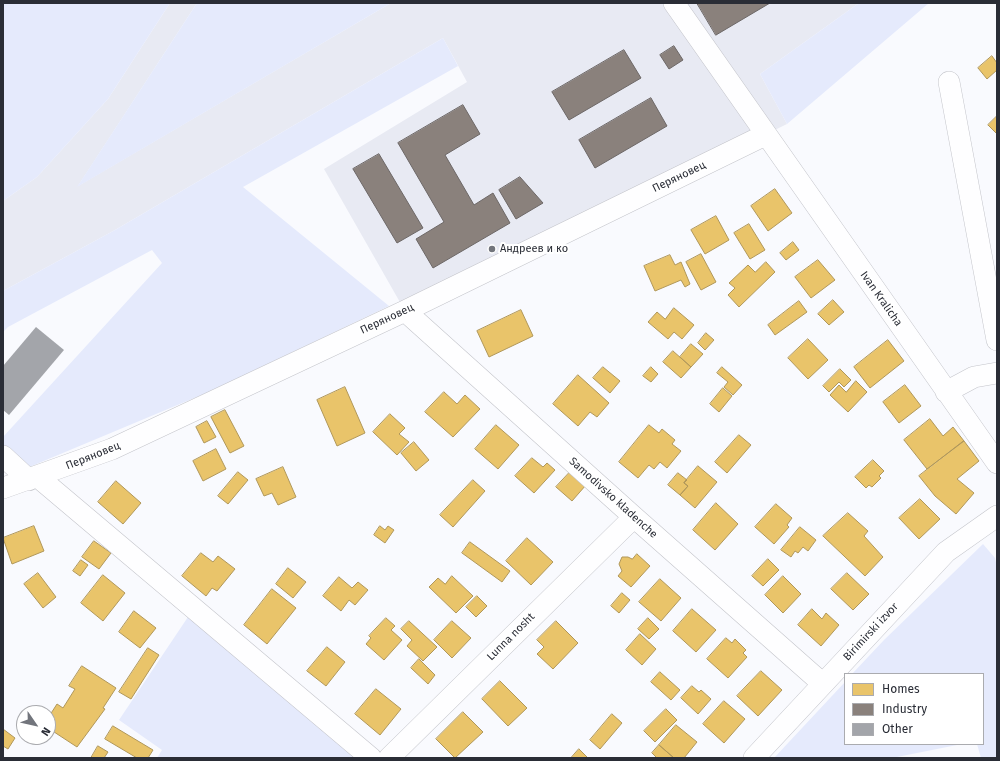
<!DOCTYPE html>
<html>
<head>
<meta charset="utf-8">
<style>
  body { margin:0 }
  #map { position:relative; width:1000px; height:761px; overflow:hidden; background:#f9fafe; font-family:"Fira Sans",sans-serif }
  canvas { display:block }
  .frame { position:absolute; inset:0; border:4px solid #2a2d36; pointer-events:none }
  .legend { position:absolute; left:844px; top:673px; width:140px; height:72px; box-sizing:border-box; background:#fff; border:1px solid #aaabaf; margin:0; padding:5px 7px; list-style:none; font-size:12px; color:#2a2d36 }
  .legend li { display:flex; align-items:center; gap:8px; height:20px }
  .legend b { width:20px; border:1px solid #aaabaf }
  .north { position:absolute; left:16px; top:705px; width:40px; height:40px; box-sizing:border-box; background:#fff; border:1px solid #aaabaf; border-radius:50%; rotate:124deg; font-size:11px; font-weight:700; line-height:16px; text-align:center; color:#2a2d36 }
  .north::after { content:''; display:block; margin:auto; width:14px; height:18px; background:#72757c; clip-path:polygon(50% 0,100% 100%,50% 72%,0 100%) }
</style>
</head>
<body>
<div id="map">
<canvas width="1000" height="761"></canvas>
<div class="frame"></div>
<ul class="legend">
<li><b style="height:11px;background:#e9c46a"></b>Homes</li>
<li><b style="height:11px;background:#8a817c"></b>Industry</li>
<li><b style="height:11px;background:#a3a5aa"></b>Other</li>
</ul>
<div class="north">N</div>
</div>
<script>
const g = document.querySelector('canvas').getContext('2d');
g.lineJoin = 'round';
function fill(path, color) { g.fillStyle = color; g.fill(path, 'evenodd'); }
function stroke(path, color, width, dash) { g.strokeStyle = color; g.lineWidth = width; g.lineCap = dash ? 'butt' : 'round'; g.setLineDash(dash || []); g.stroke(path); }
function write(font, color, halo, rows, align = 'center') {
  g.font = font + ' "Fira Sans",sans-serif'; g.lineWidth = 4; g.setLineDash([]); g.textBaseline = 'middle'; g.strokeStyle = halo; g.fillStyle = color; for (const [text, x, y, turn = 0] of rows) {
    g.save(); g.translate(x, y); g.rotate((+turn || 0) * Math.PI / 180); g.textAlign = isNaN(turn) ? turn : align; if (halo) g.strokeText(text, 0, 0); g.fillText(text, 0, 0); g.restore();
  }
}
fill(new Path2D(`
  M170 3H197L78 186 391 3H859L760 74 787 124 405 311 324 169 467 82 443 38 115 230 3 291V201L37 177 108 99Z`), '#e8eaf3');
fill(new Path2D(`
  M3 3H170L108 99 37 177 3 201Z
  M197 3H391L77 187Z
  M859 3H929L787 124 760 74Z
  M443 38 458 66 243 187 389 306 211 391 27 468 3 449V437L162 263 152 250 8 327 3 332V291L115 230Z
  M983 544 995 558 997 567V758H981L977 744H983V674H852L884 640Z
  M194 608 371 758H157L162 750 119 720Z
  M845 682V744H962L892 758H774Z`), '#e5eafc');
const homes = new Path2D(`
  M992 56 997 63V70L987 79 978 68Z
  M997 116V134L988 125Z
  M775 189 792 213 768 231 751 206Z
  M716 216 729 240 705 254 691 230Z
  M749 224 765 250 750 259 734 233Z
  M793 242 799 250 786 260 780 253Z
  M701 254 716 282 701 290 686 262Z
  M670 255 675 265 681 262 690 284 685 287 681 280 655 291 644 266Z
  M818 260 835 280 811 298 795 277Z
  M766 262 775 272 739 307 728 295 735 288 729 283 748 265 755 272Z
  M833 300 844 312 829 325 818 314Z
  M799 301 807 312 775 335 768 325Z
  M674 308 694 325 682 339 674 332 668 339 648 322 657 312 665 319Z
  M521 310 533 336 489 357 477 331Z
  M706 333 714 340 705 350 698 343Z
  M808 339 828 360 808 379 788 358Z
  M888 340 904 361 870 388 854 367Z
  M691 344 703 354 691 367 680 357Z
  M673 351 691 367 681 378 663 362Z
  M603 367 620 381 610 393 593 378Z
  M651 367 658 374 651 382 643 376Z
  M722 367 742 385 733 395 724 387 728 382 717 373Z
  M840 369 851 380 844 387 839 382 829 392 823 386Z
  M578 375 609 403 597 417 590 412 578 426 553 404Z
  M856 381 867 392 848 412 830 395 839 385 846 392Z
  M905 385 921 406 899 423 883 402Z
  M345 387 365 433 337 446 317 400Z
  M723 388 732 396 719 412 710 404Z
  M444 392 457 404 465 395 480 409 453 437 425 412Z
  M225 410 244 446 230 453 211 417Z
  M390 414 405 428 399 434 409 442 397 455 373 432Z
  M930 419 943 436 953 427 964 441 927 469 904 440Z
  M207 421 216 437 204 443 196 427Z
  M496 425 519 445 498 469 475 449Z
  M649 425 659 433 662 429 675 440 672 444 681 451 667 468 660 462 654 469 649 465 638 478 619 462Z
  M739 435 751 445 727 473 715 462Z
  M964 441 979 461 957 479 974 493 956 514 935 496 919 476Z
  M414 442 429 460 416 471 401 453Z
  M216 449 226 469 203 481 193 461Z
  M532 458 543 467 547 463 555 470 534 493 515 476Z
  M873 460 884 471 879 476 881 478 872 487 869 485 866 488 855 477Z
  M698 466 717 482 695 508 680 495 688 486 684 483Z
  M283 467 296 497 278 505 272 493 264 496 256 479Z
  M571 471 586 485 572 501 556 487Z
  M238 472 248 480 228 504 218 496Z
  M678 473 687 480 684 483 688 486 680 495 668 485Z
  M473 480 485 491 453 527 440 515Z
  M116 481 141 503 123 524 98 502Z
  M920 499 940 519 919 539 899 518Z
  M716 503 738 524 715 550 693 530Z
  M776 504 792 518 787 525 789 527 774 544 755 527Z
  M848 513 868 531 864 536 883 557 865 576 823 536Z
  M34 526 44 551 12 564 3 538Z
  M380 526 385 530 388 526 394 530 385 543 374 535Z
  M800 527 816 540 808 551 803 547 798 553 795 551 791 557 781 550Z
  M527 538 553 562 531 585 506 561Z
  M94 541 111 553 99 569 82 557Z
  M470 542 510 571 502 582 462 553Z
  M201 553 213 562 218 556 235 569 217 591 212 588 206 596 182 576Z
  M637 554 650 566 631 587 618 576 622 571 619 564 622 557H628L632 559Z
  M768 559 779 570 763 586 752 576Z
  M81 560 88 565 80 576 73 571Z
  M288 568 306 582 293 598 276 584Z
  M38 573 56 597 43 608 24 584Z
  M847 573 869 594 853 610 831 589Z
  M103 575 125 593 103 621 81 603Z
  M452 576 473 596 456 613 429 587 438 578 445 584Z
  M783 576 801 594 783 613 765 595Z
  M339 577 352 588 358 582 368 590 355 605 349 600 341 611 323 596Z
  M660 579 681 598 661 621 639 602Z
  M272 589 296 608 267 644 244 625Z
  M622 593 630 600 619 613 611 606Z
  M477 596 487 606 476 617 466 607Z
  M692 609 716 630 696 652 673 631Z
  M812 609 822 619 826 613 839 625 821 646 798 625Z
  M134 611 156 628 140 648 119 632Z
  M386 618 395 626 391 630 402 640 384 660 366 644 371 638 369 636Z
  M648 618 659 629 649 639 638 629Z
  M409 621 437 647 423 661 407 646 412 640 401 629Z
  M452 621 471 638 452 658 434 640Z
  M556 621 578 643 553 669 537 654 544 647 537 640Z
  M640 634 656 649 642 665 626 650Z
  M726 638 732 643 735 639 746 650 743 653 747 657 728 678 707 659Z
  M327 647 345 662 326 686 307 671Z
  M148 648 159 655 131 699 119 692Z
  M419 659 435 675 428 684 411 668Z
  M82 666 116 688 103 708 105 709 77 747 48 728V718L57 704 63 708 75 689 69 686Z
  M761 671 782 690 758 716 737 696Z
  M660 672 680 690 671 700 651 682Z
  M500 681 527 708 508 726 482 699Z
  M692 686 699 692 701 690 711 699 698 714 681 698Z
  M376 689 401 709 380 735 355 714Z
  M724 701 745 719 724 743 703 724Z
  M666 709 677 720 655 742 644 731Z
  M463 712 483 732 455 758 436 739Z
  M612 714 622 723 600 749 590 740Z
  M676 725 697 742 684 758H674L659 745Z
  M113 726 153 750 148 758H137L105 739Z
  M3 729 15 738 8 749 3 746Z
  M659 745 674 758H657L652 753Z
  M98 746 108 752 104 758H91Z
  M579 749 588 758H571Z`);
fill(homes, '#e9c46a');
stroke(homes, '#b0975a', 1);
const industry = new Path2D(`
  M697 3H770L716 35Z
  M674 46 683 60 669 69 660 55Z
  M624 50 641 78 569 120 552 92Z
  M651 98 667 126 595 168 579 140Z
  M463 105 480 134 445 155 474 205 493 193 510 223 433 268 416 239 444 222 398 143Z
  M379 154 423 228 397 243 353 169Z
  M520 177 543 203 516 219 499 190Z`);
fill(industry, '#8a817c');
stroke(industry, '#6d6867', 1);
fill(new Path2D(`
  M36 327 64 350 9 415 3 410V366Z`), '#a3a5aa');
const minor = new Path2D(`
  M674 3 997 463
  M949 82 997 340
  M405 311 634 517 823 684
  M946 392 974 377 997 373
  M3 456 29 480
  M38 477 371 758
  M3 488 112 449 405 311 765 135
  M389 758 634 517
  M754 758 946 552 997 516`);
stroke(minor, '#c3c4ca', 22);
stroke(minor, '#fefeff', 21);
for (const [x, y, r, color] of [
  [492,249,4,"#72757c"]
]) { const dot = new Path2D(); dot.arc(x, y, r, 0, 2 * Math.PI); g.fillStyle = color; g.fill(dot); stroke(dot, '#fff', 1.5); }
write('11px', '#2a2d36', '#fff', [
  ["Перяновец",679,177,-26],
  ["Ivan Kralicha",881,299,55],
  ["Перяновец",387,319,-25],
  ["Перяновец",93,456,-22],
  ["Samodivsko kladenche",613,498,42],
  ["Birimirski izvor",871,632,-47],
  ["Lunna nosht",511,637,-45]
]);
write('11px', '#2a2d36', '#fff', [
  ["Андреев и ко",500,249]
], 'left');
</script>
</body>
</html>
